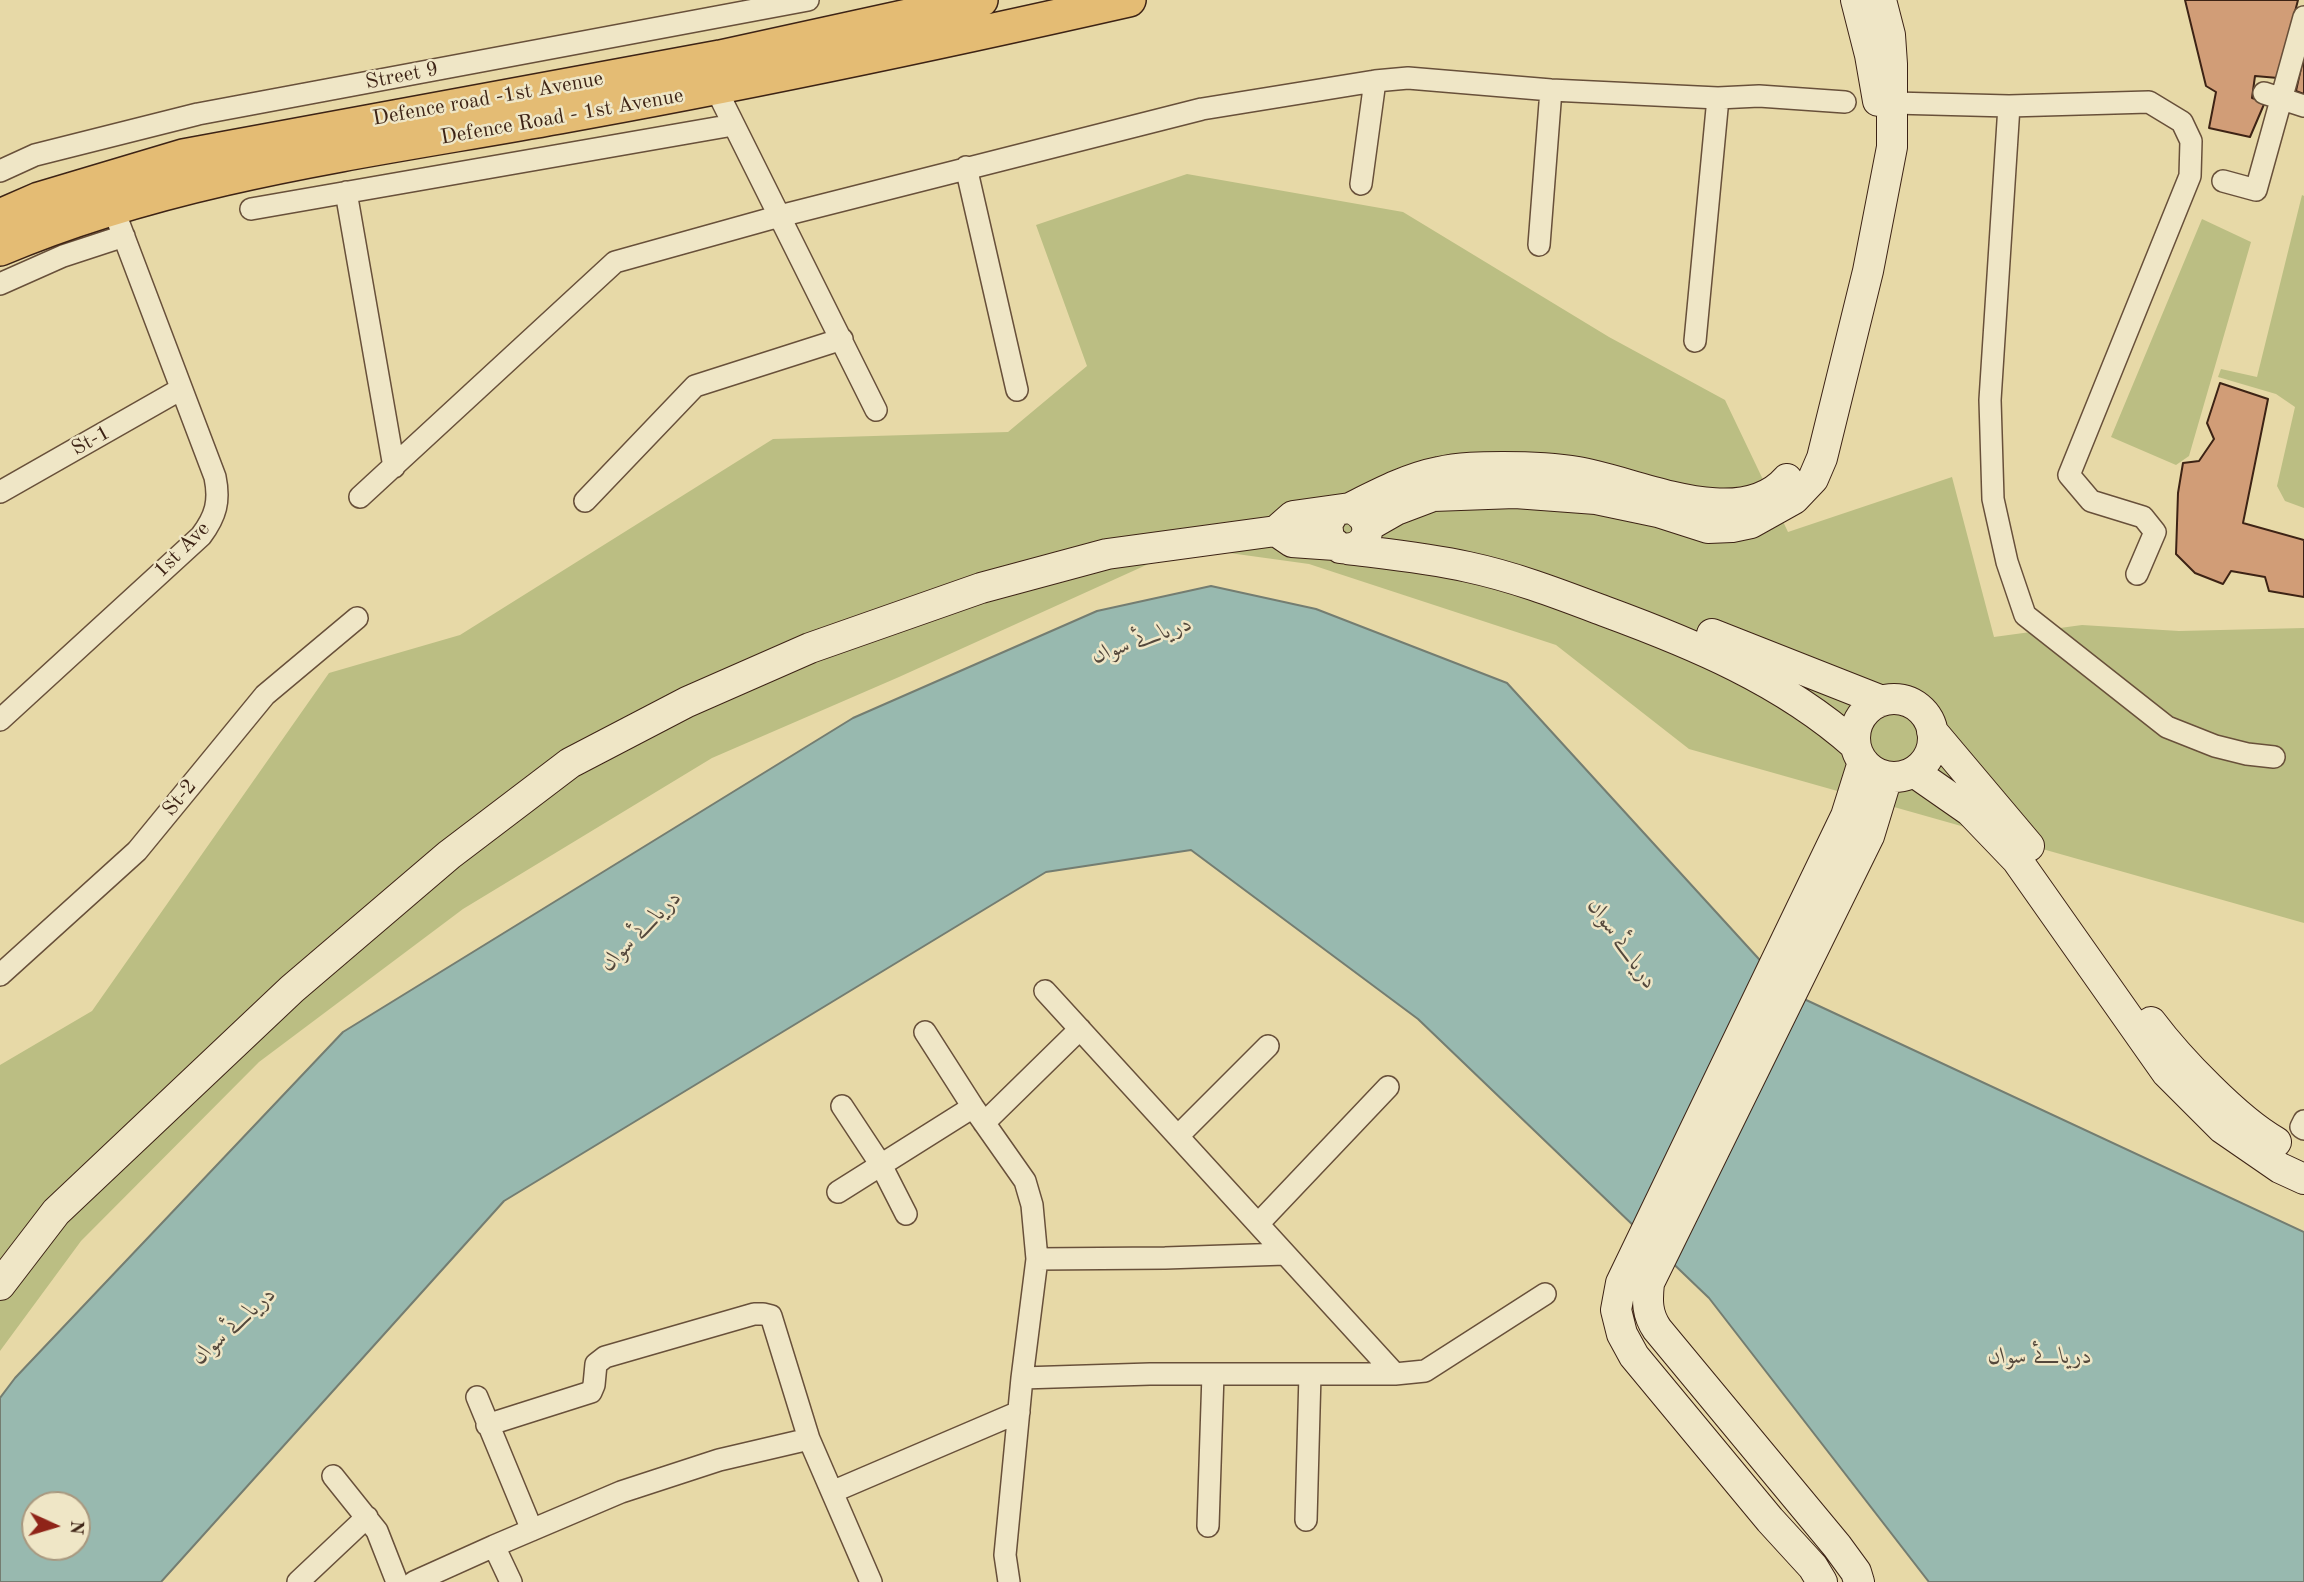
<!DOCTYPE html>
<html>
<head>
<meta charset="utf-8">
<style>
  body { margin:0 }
  #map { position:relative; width:2304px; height:1582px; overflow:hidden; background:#e7d9a7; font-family:"Old Standard TT",serif }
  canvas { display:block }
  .north { position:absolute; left:21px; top:1491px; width:70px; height:70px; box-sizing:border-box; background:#efe6c6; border:2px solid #a8987f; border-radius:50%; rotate:94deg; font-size:19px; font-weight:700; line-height:28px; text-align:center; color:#3d2315 }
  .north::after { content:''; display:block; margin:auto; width:24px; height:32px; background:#8f2418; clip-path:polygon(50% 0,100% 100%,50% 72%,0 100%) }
</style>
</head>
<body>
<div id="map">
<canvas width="2304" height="1582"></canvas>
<div class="north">N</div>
</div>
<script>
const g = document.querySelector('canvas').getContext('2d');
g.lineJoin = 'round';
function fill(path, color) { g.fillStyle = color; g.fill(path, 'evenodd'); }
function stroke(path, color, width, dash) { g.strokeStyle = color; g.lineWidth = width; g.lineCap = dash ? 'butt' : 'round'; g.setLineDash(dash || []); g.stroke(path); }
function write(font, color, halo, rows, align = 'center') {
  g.font = font + ' "Old Standard TT",Amiri,serif'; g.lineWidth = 5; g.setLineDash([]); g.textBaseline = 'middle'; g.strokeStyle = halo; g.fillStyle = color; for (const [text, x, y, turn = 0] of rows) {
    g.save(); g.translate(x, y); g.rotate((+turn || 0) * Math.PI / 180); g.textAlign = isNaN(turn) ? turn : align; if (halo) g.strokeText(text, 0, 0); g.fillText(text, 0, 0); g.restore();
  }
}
fill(new Path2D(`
  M1187 174 1403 212 1609 337 1725 400 1788 532 1952 477 1994 637 2082 625 2179 631 2304 628V923L1689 749 1556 645 1309 564 1186 547 899 677 712 758 463 909 259 1062 81 1241 0 1351V1065L92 1011 329 673 460 635 773 439 1008 432 1087 366 1036 225Z
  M2302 195 2304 196V508L2285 501 2277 486 2295 407 2276 394 2218 377 2221 369 2257 377Z
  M2202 219 2251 242 2189 456 2176 465 2111 437Z`), '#bbbe83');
const water = new Path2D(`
  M1211 586 1316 609 1507 683 1789 992 2304 1232V1582H1929L1709 1298 1418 1019 1191 850 1046 872 504 1201 161 1582H0V1398L15 1378 343 1032 853 718 1097 611ZM35 1505H77V1547H35Z`);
fill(water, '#98b9af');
stroke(water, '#747d71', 2);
const building = new Path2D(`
  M2185 0H2298L2278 78 2255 76 2252 98 2265 102 2250 137 2209 128 2216 92 2206 86Z
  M2304 54V94L2296 91Z
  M2220 383 2268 399 2243 523 2304 540V597L2269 591 2265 577 2231 571 2223 584 2195 573 2176 554 2178 493 2183 463 2199 461 2214 439 2207 423Z`);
fill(building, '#d19d77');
stroke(building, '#3d2315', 2);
const minor = new Path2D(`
  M716 89 876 410
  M2264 93 2304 106
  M1894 103 2009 106 2149 102 2182 122 2191 141 2190 176 2069 475 2091 501 2143 517 2155 532 2137 574
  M2009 106 1990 400 1993 499 2007 562 2025 615 2167 727 2215 746 2247 754 2274 757
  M966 167 1017 390
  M0 171 35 155 198 114 808 0
  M2223 181 2256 190 2304 17
  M1361 184 1375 81
  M346 192 394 467
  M251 209 733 125
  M1539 245 1551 90
  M0 284 63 256 124 236
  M1695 341 1718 98
  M0 492 181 389
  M360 497 615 262 780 216 1202 109 1375 81 1408 78 1551 90 1718 98 1759 96 1845 102
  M585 501 695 386 842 339
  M0 720 201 536C216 516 220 501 215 477L113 208
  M0 975 137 851 265 695 357 618
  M1045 991 1395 1374
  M925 1032 973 1107 1025 1181 1032 1205 1037 1259 1022 1378 1005 1555 1009 1582
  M842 1106 881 1165 906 1214
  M2304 1121 2301 1127 2304 1129
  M984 1123 1080 1029
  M1178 1136 1268 1046
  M838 1192 973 1107
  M1258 1224 1388 1087
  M1037 1259 1165 1258 1285 1254
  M1022 1378 1150 1374H1395L1425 1371 1545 1294
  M477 1397 532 1530
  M487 1425 591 1392 594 1385 596 1364 605 1357 754 1314H763L771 1316 809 1439
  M333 1476 377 1531 397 1582
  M832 1492 1019 1412
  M1306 1520 1310 1374
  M1208 1526 1213 1374
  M298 1582 367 1517
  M414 1582 494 1546
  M511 1582 494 1546 621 1492 719 1460 809 1439 871 1582`);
const secondary = new Path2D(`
  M1856 0 1870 55 1878 101
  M1350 508C1378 494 1408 478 1439 472 1459 467 1482 467 1503 467 1527 467 1554 468 1578 472 1635 481 1739 534 1787 479
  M1368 526 1396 510 1433 496 1515 493 1596 499 1658 512 1708 528 1732 527 1751 523 1794 499 1813 479 1822 458 1868 271 1892 147V64L1890 35 1881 0
  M1276 531 1292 542 1335 545
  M1347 549C1387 554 1428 558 1468 567 1515 577 1559 594 1604 611 1694 644 1783 681 1855 745
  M1712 634 1882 701
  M1855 738a39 39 0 1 1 78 0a39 39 0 1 1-78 0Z
  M1932 731 2029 846
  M1914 772 1970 811 2017 860 2167 1073 2222 1128 2280 1168 2304 1179
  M2151 1022C2178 1058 2237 1120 2276 1142
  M0 1285 56 1212 292 989 449 855 570 763 687 702 810 648 981 588 1107 554 1276 531 1293 516 1350 508C1378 518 1370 553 1340 548L1329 539 1327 524 1335 511
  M1822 1582 1813 1567 1770 1520 1634 1356 1622 1334 1616 1310 1621 1283 1846 816 1863 762
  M1859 1582 1856 1572 1837 1546 1657 1329C1647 1314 1647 1301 1649 1283L1869 836 1887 777`);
const primary = new Path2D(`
  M0 216 39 199 183 156 720 57 981 0
  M0 249C177 174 371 151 559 117 750 83 939 43 1129 0`);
stroke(minor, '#68503a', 24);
stroke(secondary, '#3d2315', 32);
stroke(primary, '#3d2315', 36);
stroke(minor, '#efe6c6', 21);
stroke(secondary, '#efe6c6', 30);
stroke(primary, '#e4bc74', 33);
write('21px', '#3d2315', '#efe6c6', [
  ["Street 9",402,76,-11],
  ["Defence road -1st Avenue",488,99,-10],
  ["Defence Road - 1st Avenue",562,117,-10],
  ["St-1",91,441,-29],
  ["1st Ave",182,550,-45],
  ["St-2",180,798,-51]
]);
write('italic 23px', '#54483c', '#efe6c6', [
  ["دریائے سواں",1142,640,-19],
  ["دریائے سواں",641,931,-45],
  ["دریائے سواں",1622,944,55],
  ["دریائے سواں",234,1326,-42],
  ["دریائے سواں",2040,1357]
]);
</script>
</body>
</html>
